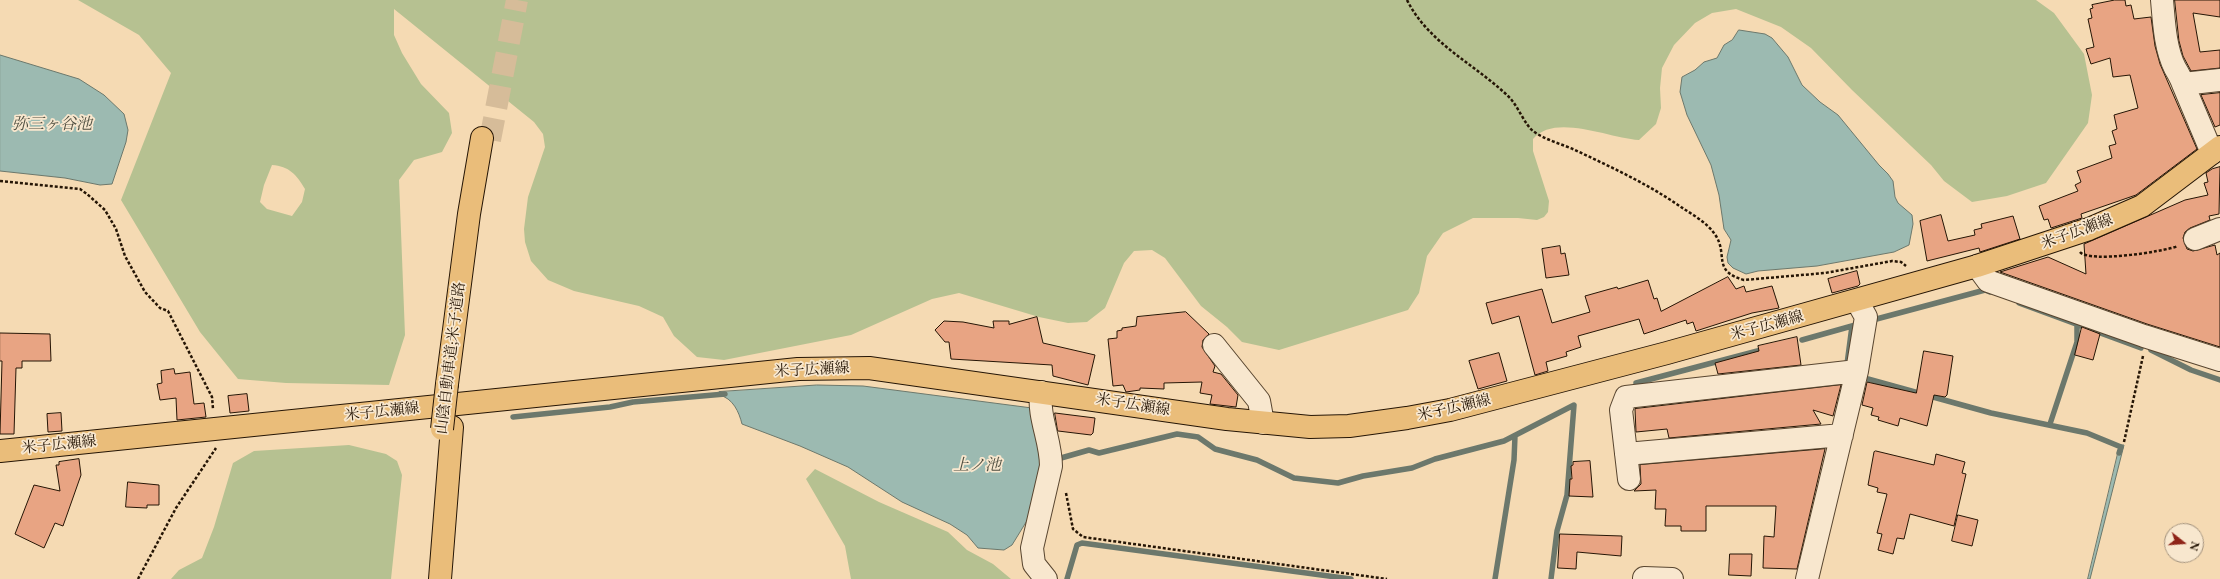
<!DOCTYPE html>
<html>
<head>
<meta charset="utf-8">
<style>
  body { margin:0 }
  #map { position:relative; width:2220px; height:579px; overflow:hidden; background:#f5dab3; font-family:"EB Garamond",serif }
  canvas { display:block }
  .north { position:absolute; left:2164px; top:523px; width:40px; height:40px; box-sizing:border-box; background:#f8e7ce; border:1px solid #a4937e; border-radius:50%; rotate:107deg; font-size:11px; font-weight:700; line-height:16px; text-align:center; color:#251505 }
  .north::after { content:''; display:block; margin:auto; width:14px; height:18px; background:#8f2418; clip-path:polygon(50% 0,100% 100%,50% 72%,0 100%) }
</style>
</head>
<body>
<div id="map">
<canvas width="2220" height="579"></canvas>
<div class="north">N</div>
</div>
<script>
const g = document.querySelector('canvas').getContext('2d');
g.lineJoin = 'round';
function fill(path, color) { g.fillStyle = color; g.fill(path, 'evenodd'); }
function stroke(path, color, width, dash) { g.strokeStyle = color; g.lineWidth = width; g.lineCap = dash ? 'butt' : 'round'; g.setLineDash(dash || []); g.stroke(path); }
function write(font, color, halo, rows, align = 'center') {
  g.font = font + ' "EB Garamond","Noto Serif JP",serif'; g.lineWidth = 3.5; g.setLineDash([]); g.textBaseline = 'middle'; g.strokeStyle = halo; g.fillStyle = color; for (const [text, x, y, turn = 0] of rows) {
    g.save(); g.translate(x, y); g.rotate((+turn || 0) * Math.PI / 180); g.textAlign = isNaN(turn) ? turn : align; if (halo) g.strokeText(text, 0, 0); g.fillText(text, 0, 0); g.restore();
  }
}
fill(new Path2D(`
  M78 0H2036L2054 13 2084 54 2092 95 2088 123 2046 183 2007 196 1972 202 1944 181 1931 165 1852 90 1811 48 1781 27 1736 9 1712 13 1695 23 1674 45 1662 68 1660 88 1661 108 1656 124 1639 140C1608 138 1555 113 1533 139V151L1549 201 1548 212 1544 217 1537 220 1518 218H1473L1443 233 1427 256 1419 293 1408 310 1279 350 1242 342 1227 327 1201 306 1165 258 1152 250 1134 251 1124 263 1105 308 1087 322 1068 323 1039 317 959 293 932 299 851 335 724 360 697 357 674 336 663 317 639 306 574 291 548 280 531 261 525 242 524 229 528 197 545 147 543 134 534 122 394 9V35L402 53 421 84 449 113 452 133 442 152 414 160 399 180 405 335 389 385 286 383 238 379 200 332 121 200 171 73 139 35ZM272 165C289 166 297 175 305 189L302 202 292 216 267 209 260 202 264 185Z
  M349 445 386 454 397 461 402 475 391 579H171L179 570 202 558 214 527 233 463 254 451Z
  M815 469 879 502 948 532 967 550 993 564 1011 579H851L845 546 806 479Z`), '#b6c191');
const water = new Path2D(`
  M1739 30 1765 34 1772 38 1788 57 1802 85 1820 102 1838 115 1879 165 1888 174 1893 181 1895 197 1898 203 1912 215 1913 224 1909 245 1894 252 1817 266 1758 271 1746 274 1733 268 1728 263 1727 257 1731 240 1724 229 1719 195 1711 165 1687 115 1680 92 1682 77 1695 70 1704 62 1717 58 1724 45 1732 40Z
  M0 55 79 79 104 95 124 114 128 130 126 142 112 184 100 185 65 178 0 171Z
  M817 385 863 386 1032 408 1042 464 1028 519 1012 545 1004 550 978 548 967 535 950 524 902 502 848 467 800 446 742 424C739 412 733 398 719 395V392Z
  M2120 445H2124L2090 579H2088Z`);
fill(water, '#9cbab1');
stroke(water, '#6c786c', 1);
stroke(new Path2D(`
  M2019 303 2141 348
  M1869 321 1985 290 1990 292
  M1802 340 1859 324
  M2151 350 2191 370 2220 380
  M1847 364 1852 326
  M1868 379 1991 413 2087 433 2121 447 2119 453
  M1636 383 1765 349
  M513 417 610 407 633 402 725 394
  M2050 424 2077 342V326
  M1054 460 1089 450 1099 453 1177 434 1198 437 1215 449 1257 460 1294 478 1338 483 1363 476 1412 468 1435 459 1504 441 1574 405 1567 495 1557 531 1551 579
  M1067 579 1077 545 1082 543 1351 579
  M1495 579 1514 460 1515 436`), '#6c786c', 5.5);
const building = new Path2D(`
  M2115 0H2125L2126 6 2131 5 2134 19 2151 17 2155 46 2160 64 2197 149 2136 195 2081 214 2082 218 2051 228 2048 219 2044 220 2039 206 2078 191 2075 185 2081 182 2077 171 2112 158 2109 146 2116 144 2112 131 2117 129 2114 115 2138 108 2130 75 2113 77 2110 58 2091 64 2086 49 2094 47 2088 19 2092 18 2090 9 2093 8 2092 5Z
  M2175 0H2220V17L2193 13 2200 52 2220 50V68L2191 71 2183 56 2179 41Z
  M2220 93V125L2215 127 2201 95Z
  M2220 167 2219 214 2209 216 2210 220 2190 228 2185 232 2183 238 2187 249 2193 251 2215 245 2217 255 2220 253V347L2147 324 2000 272 2048 257 2086 274 2084 244 2185 200 2208 195 2204 183 2208 182 2206 173 2212 169Z
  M1941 215 1948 241 1975 235 1974 230 1982 228 1981 224 2013 216 2020 239 1980 252 1979 248 1927 261 1920 221Z
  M1560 246 1561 254 1565 253 1569 275 1546 278 1542 249Z
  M1857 271 1860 284 1858 286 1832 293 1828 279Z
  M1728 277 1736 289 1744 286 1746 292 1772 286 1779 308 1752 313 1696 331 1693 322 1687 324 1686 320 1644 334 1639 319 1578 336 1581 347 1566 352 1567 356 1546 362 1548 371 1535 375 1519 316 1492 324 1486 303 1542 289 1552 323 1590 312 1585 296 1617 287 1618 289 1648 280 1654 299 1657 298 1661 311Z
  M1186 312 1209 334 1203 340 1202 347 1215 366 1213 372 1221 374 1238 395 1236 407 1210 404 1212 395 1200 393 1202 382 1164 383V389L1140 388V390L1126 392 1123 385 1113 386 1108 339 1117 338V331L1122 330V328L1136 326 1137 317Z
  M1037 317 1043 343 1095 355 1088 385 1053 376 1052 365 951 359 949 342H945L935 330 944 321 963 322 994 328 993 321H1009V324Z
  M2082 327 2100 334 2093 360 2075 355Z
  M0 333 50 334 51 361H22V368H16L14 434H0L2 361H0Z
  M1797 337 1801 365 1718 374 1715 363 1759 351 1758 346Z
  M1924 351 1953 356 1947 395 1945 397 1934 395 1927 426 1900 418 1898 426 1878 420 1879 417 1871 415 1873 408 1862 405 1867 382 1916 393Z
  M1499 353 1507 381 1478 389 1469 361Z
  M174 369 175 374 190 372 194 404 204 403 206 417 177 420 176 398 160 400 157 384 162 383 161 371Z
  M1841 385 1833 416 1813 410 1821 424 1669 438 1667 429 1636 432 1635 409Z
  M247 394 249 411 230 413 228 396Z
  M61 413 62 431 48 432 47 414Z
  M1055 413 1095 418 1093 433 1091 435 1058 431Z
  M1825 449 1797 569 1763 568 1764 536 1774 537 1776 506H1706V531H1681V526H1665L1666 509H1655L1656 490 1634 491 1641 484 1640 465Z
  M1876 451 1934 465 1936 454 1965 462 1962 473 1966 474 1954 526 1910 514 1904 539 1897 538 1893 554 1878 550 1882 534 1877 533 1887 494 1877 492 1878 488 1868 485 1874 452Z
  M79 459 81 475 63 526 55 523 44 548 15 534 34 485 60 491 56 465H59V462Z
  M1590 461 1593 497 1569 496 1570 479H1572L1571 466 1573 465V462Z
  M128 482 159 485V505H147V508L126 507Z
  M1958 515 1978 520 1972 546 1952 541Z
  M1560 534 1622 536 1621 556 1577 552 1576 569 1558 568Z
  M1730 554H1752L1751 576 1729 575Z`);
fill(building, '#e8a483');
stroke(building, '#251505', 1);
stroke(new Path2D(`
  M490 140 517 0`), '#d6bc99', 22, [22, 11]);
const minor = new Path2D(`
  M2162 0C2164 22 2165 48 2175 68 2178 73 2181 78 2183 84
  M2212 153 2183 84 2220 80
  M2195 239 2220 229
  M1977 266 1988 281 2144 336 2220 360
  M1214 345 1259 401 1263 423
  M1041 392C1038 418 1051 440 1051 466L1032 548 1034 564 1046 579
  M1626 454 1842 435
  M1629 479 1621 410 1626 397 1857 371
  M1644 578 1672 579
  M1807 579 1857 371 1866 317 1857 301`);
const major = new Path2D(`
  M0 451 798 369 869 368 1227 419 1310 427 1349 426 1407 418 1450 410 1667 353 1977 266 2089 229 2142 206 2220 147`);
const highway = new Path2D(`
  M447 384 469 214 482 138
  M440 579 452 427`);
stroke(minor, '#594630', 24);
stroke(major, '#251505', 24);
stroke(highway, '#251505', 24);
stroke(new Path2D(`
  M1407 0C1429 44 1475 64 1509 97 1518 106 1525 125 1533 131 1545 140 1562 144 1575 150 1611 167 1648 184 1681 207 1693 215 1708 223 1716 236 1728 255 1712 271 1744 280L1825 273 1892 261 1901 262 1906 266
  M0 181 80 189 87 194 105 210 116 229 125 256 145 292 160 308 168 311 212 397 213 409
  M2080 252C2089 263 2162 252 2178 246
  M2124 442 2143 356
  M1066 493 1073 529 1083 537 1387 579
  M138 579 176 508 216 448`), '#251505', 2.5, [3, 2]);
stroke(minor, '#f8e7ce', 22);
stroke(major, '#eabd7a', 22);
stroke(highway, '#eabd7a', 22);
const highwayBridge = new Path2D(`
  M442 429 447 384`);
stroke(highwayBridge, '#251505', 24, []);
stroke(highwayBridge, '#eabd7a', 22);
write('15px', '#251505', '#f8e7ce', [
  ["米子広瀬線",2077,232,-20],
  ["米子広瀬線",1767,326,-15],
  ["山陰自動車道;米子道路",451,358,-83],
  ["米子広瀬線",812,370,-3],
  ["米子広瀬線",1133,405,9],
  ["米子広瀬線",1454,408,-13],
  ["米子広瀬線",382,412,-6],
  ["米子広瀬線",59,445,-6]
]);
write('italic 16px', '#4f4f41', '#f8e7ce', [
  ["弥三ヶ谷池",52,125],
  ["上ノ池",977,466]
]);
</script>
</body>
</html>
